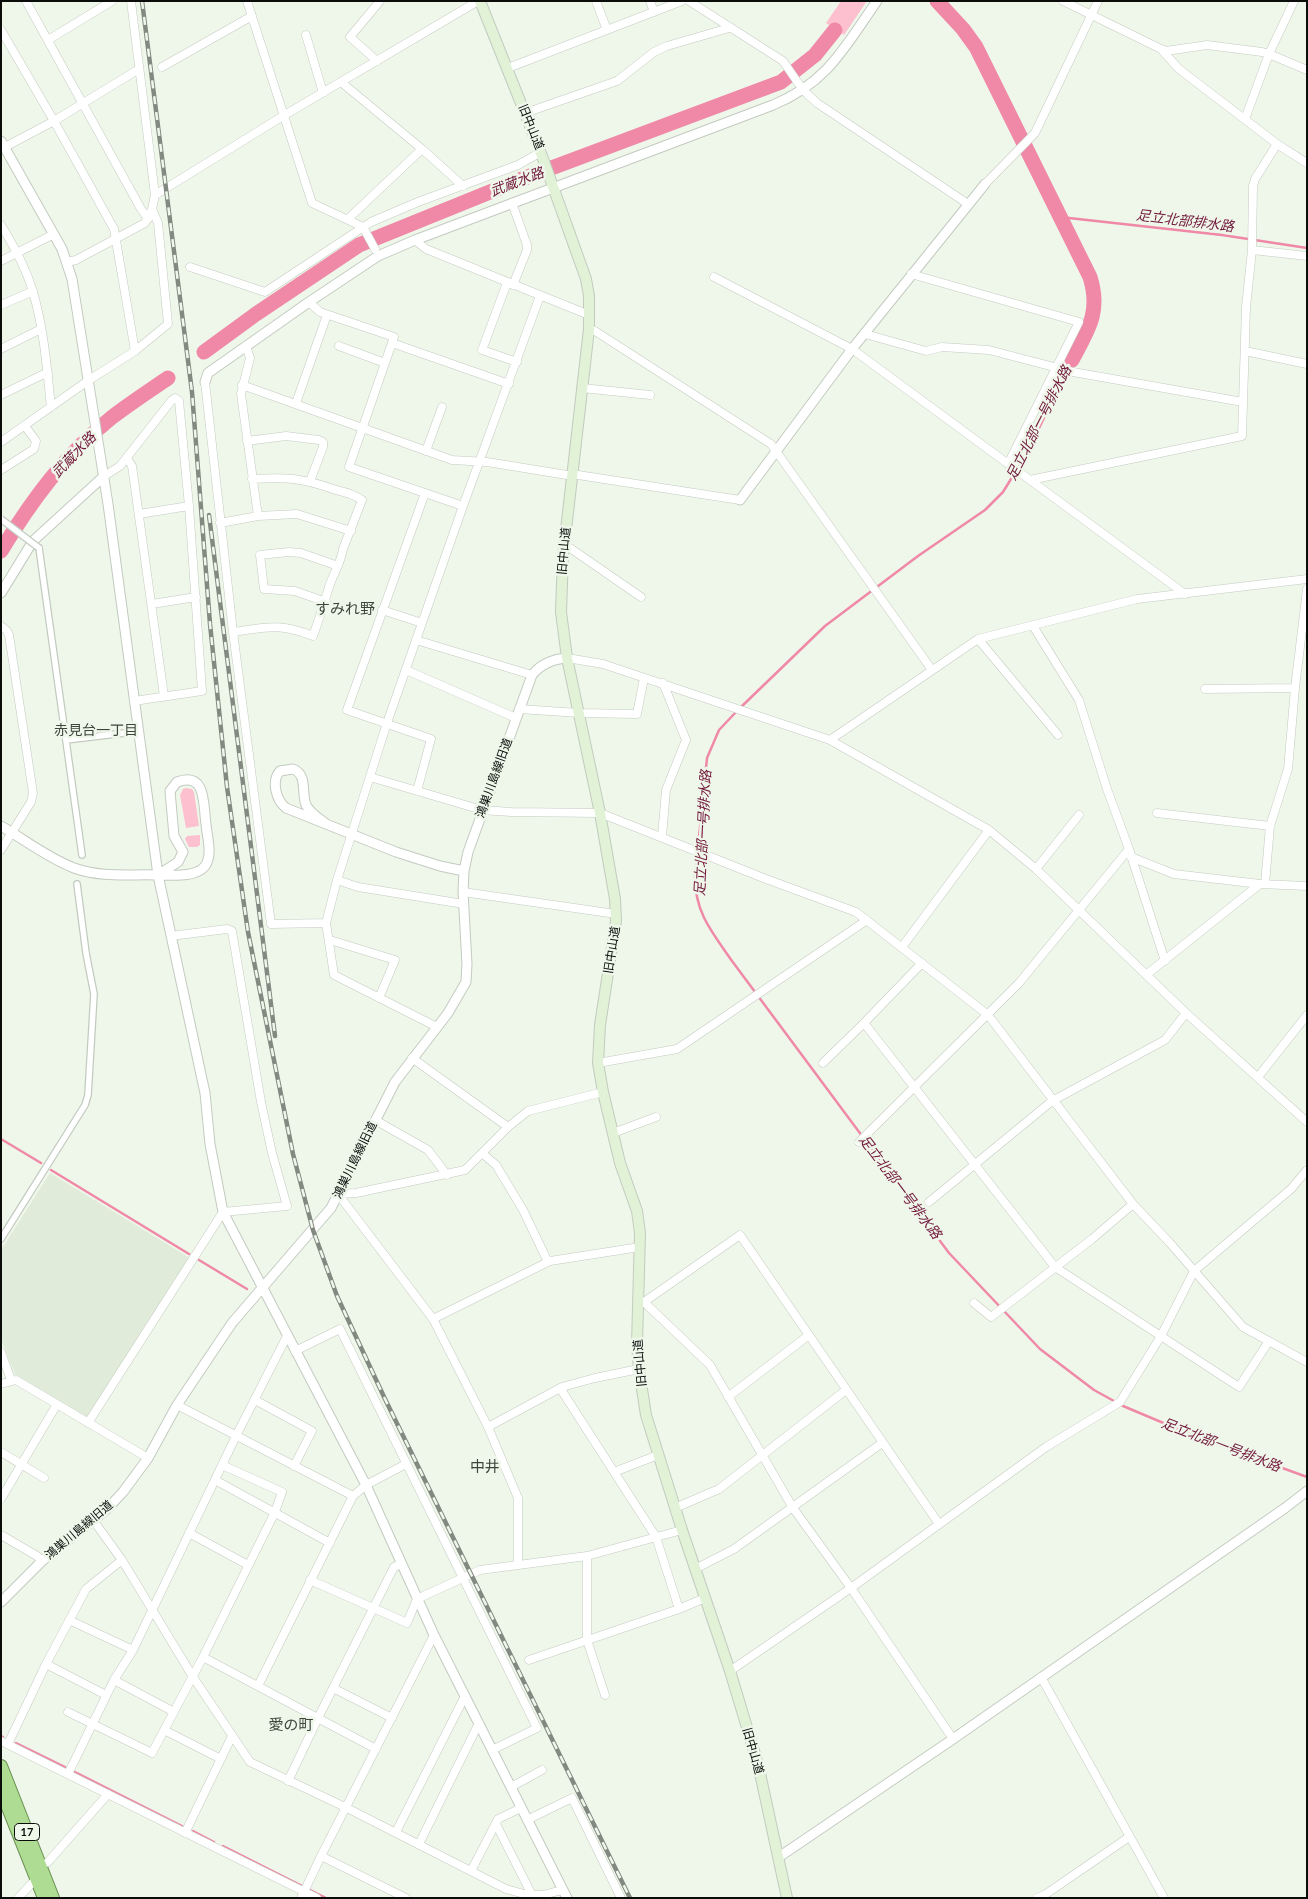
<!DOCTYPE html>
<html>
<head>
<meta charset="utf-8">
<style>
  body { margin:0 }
  #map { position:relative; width:1308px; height:1899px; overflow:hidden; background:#eff7eb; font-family:Lato,sans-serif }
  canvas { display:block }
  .frame { position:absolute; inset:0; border:2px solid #0a0d09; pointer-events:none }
</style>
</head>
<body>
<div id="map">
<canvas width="1308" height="1899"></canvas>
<div class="frame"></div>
</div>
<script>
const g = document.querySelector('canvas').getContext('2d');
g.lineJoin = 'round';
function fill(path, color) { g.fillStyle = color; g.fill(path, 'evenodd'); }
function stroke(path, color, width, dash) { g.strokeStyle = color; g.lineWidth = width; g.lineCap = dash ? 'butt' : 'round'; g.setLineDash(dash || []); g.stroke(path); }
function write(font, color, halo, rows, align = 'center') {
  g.font = font + ' Lato,"Noto Sans JP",sans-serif'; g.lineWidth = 5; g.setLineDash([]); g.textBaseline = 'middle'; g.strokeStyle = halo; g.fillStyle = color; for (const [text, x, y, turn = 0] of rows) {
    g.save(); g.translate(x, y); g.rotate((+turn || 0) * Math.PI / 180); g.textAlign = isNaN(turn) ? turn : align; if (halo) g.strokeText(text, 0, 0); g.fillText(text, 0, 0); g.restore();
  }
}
fill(new Path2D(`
  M50 1173 190 1258 89 1416H85L15 1374 1 1339V1250Z`), '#e0ebda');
fill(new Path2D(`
  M841 1H867L844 35 826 23Z
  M186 788 192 789 194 792 199 826 186 828 180 795 183 789Z
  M200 835V845L197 847H189L185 839 187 836Z`), '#fcc0cf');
stroke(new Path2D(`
  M1060 217 1222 235 1307 248
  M740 708 825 626 918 556 985 510 1003 492 1027 453 1072 360
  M736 712 719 730 707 758 695 877C695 913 712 932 732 961L949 1253 1040 1349 1094 1390 1123 1406 1192 1435 1307 1477
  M1 1139 41 1163
  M51 1170 189 1254
  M199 1260 247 1289
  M1 1736 3 1737
  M16 1743 65 1767
  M75 1772 182 1826
  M193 1831 214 1842
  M223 1846 326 1898`), '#ef89a7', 2.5);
stroke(new Path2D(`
  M937 1 963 29 976 47 1090 277C1101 312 1088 330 1072 360
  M204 352 256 314 359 245 522 179 781 82 815 55 835 30
  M1 551C31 501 65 455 111 418 129 404 149 391 168 378`), '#ef89a7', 15);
const pedestrian = new Path2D(`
  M39 548 82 855
  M66 740 133 732
  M1 1239 85 1105 88 1095 94 994 86 953 77 884`);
const minor = new Path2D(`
  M26 1 141 209 148 219
  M247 1 312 203 363 227 375 249
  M596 1 607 30
  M650 1 654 12
  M689 1 783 61 803 90 817 103 968 204
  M1063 1 1161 49 1166 51 1207 45 1262 52 1269 54 1307 70
  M1 30 54 121 114 229 135 351
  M306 35 323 93
  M48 40 112 1
  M1161 49 1179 69 1277 144 1307 163
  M377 61 350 37 380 1
  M162 67 252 16
  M508 68 682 1
  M341 82 422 149 463 186
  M525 113 617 81 654 52 667 46 729 28
  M1245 119 1269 54 1294 1
  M5 147 54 121 139 69
  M985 184 1035 133 1098 1
  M155 195 283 116 478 1
  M512 203 527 245V250L513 285
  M348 219 422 149
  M1 225C14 246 26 268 33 292 44 329 47 369 51 407
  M415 240 426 249 589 315
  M1252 250 1307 256
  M1 261 54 234
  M67 262 76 260 145 223 152 209 155 195 131 1
  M190 267 265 292 371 222 418 202 518 165 541 152
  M911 274 1079 322 1008 464
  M714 277 852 349 1185 594
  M507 283 482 350 517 362
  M309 302 320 312 394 337 349 467 463 506
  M1 305 33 291
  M589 329 595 331 771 444 932 670
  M865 334 926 351 942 347 989 350 1073 372 1243 402
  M392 343 509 384
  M246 346 250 358 241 394 258 516
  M339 346 385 363
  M1 349 41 329
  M1245 351 1307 364
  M205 382 233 632 271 924 326 923
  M242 385 452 460 487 462 567 475H578L740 500
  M582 388 650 395
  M1 395 42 375 48 374
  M296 403 327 315
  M247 441 286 436 319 440 323 442V447L310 481
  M1 442 89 380 135 351 168 324 158 223 152 209
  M426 451 442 407
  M127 458 132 466 164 696
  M1 470 34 449 36 441 25 426
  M103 477 120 466 172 400 175 398 179 401 189 506 202 691 134 701
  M1030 480 1242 436 1246 307 1252 250 1253 186 1255 179 1277 144
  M139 514 189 506
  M220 523 258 516 297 514 351 531
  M564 546 570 548 641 597
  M326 602 295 591 264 589 260 555 289 552 301 553 338 566
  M152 604 196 597
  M382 610 422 623
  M1 626 7 631 9 635 33 793 31 802 1 850
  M1033 626 1079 700 1107 789 1129 849 1165 961
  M233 632C268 627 279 623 313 636 319 620 324 603 329 587 333 574 341 563 343 549L362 500C355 495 345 492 336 490 302 478 289 477 252 479
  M978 639 1058 735
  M416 640 532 675
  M567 658 603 664 830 740 989 830 1036 869 1186 1013 1307 1122
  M406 670 516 718
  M1205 689 1295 688
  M519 709 579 713 637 714 644 678
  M830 740 978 639 1137 599 1307 579
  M370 777 482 810 511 812 600 813 766 879 856 912 988 1015 1133 1204 1170 1243 1243 1327 1307 1362
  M417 791 431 739 347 710 425 493
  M1157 813 1270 826
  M662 836 666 790 686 740 663 683
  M1131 857 1174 874 1260 884
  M1036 869 1079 815
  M337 880 358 887 464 904
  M1265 884 1270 826 1288 769 1295 688 1307 589
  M463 892 616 914
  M330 940 395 960 379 998
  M902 947 989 830
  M1146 975 1260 884 1307 886
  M864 1023 1055 1267 1239 1387 1269 1341
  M437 1027 334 975 326 923 337 880 387 723 463 506 540 296
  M412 1058 508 1127
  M598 1063 677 1049 867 920
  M823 1063 864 1023 922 963
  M1258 1077 1307 1015
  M375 1120 428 1150 447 1175
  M613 1133 656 1117
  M859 1142 1019 983 1129 849
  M482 1153 496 1165 523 1210 548 1262
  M338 1194 433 1319 488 1427 518 1498V1564
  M338 1194 356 1193 465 1170 508 1127 528 1111 603 1092
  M929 1202 1052 1101 1165 1040 1186 1013
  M639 1302H644L710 1365 793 1508 851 1588 953 1739
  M644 1302 740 1235 939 1524
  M974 1303 991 1317 1092 1239 1133 1204
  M433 1319 550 1261 640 1247
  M295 1351 340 1329 537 1728 492 1750
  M1 1352 11 1380
  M1 1384 16 1380 148 1458
  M560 1388 656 1537 679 1609
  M728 1397 809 1335
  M255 1400 312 1431 294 1466
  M177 1405 353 1496
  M88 1423 223 1212 287 1206 272 1153 261 1102 232 931 227 929 171 936
  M488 1427 562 1387 595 1378 639 1369
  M1 1452 44 1478
  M614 1472 658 1455
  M215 1480 330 1543
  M1 1499 57 1404
  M675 1508 719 1489 846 1390
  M93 1520 122 1560 193 1677 250 1762 347 1808 506 1889 524 1894
  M189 1533 248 1565
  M1 1535 37 1556 42 1561
  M587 1556V1640L605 1695
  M695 1569 734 1549 882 1443
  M310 1580 407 1623 417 1599 480 1570 587 1556 682 1530
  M69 1620 133 1650
  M203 1657 376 1749
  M529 1660 679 1609 705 1598
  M46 1664 106 1695
  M730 1671 851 1588 1046 1447 1120 1402 1161 1336 1194 1271 1291 1189 1307 1170
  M1041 1677 1164 1898
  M114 1680 174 1712
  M258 1686 353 1496 366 1485 406 1464
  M333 1688 392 1718
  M68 1712 152 1753 203 1657 275 1512 282 1492 222 1465
  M164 1730 221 1759
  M1 1741 317 1898
  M8 1744 46 1664 86 1589 122 1560
  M68 1774 114 1680 133 1650 236 1436 287 1336
  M288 1781 318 1718 394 1567 401 1564
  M511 1787 542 1770
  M527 1820 572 1798 621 1898
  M496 1824 532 1895
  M396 1832 465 1696
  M185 1833 232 1736
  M419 1844 479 1723
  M321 1856 406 1898
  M40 1866 48 1862 108 1794
  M471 1871 498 1819 521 1808
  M527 1895H543L562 1890
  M18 1898 36 1879
  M301 1898 321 1856 434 1635
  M1037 1898 1046 1894 1129 1837`);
const tertiary = new Path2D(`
  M1 141 62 249 72 279 108 504 158 875 205 1093 210 1144 223 1212 366 1485 434 1635 567 1898
  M205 382 208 373 309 302 378 256 415 240 773 105C828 82 844 48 877 1
  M740 500 852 349 985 184
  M1 593 33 541 103 477
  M324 822C317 817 310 813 306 805 301 792 308 775 293 769L280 771C271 781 276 800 286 808L396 852 440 866 464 871
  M1 826C25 840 48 858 74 868 102 878 129 874 158 875 171 875 196 878 205 866 213 855 207 837 206 824 203 805 207 771 177 782L170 791 174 836 183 852 178 862 158 875
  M1 1602 42 1561 106 1510 123 1492 148 1458 177 1405 232 1323 331 1208 395 1082 448 1013 466 982 467 964 463 892 464 871 468 852 532 675C541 664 552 659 567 658
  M779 1857 953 1739 1285 1508 1307 1491`);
const secondary = new Path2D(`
  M480 1 542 156 586 279 589 296V329L563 556 561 612 567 658 600 813 615 899 616 921 600 1025 598 1063 603 1092 620 1163 637 1211 640 1233 637 1344 639 1370 646 1415 682 1530 730 1671 758 1764 787 1898`);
const trunk = new Path2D(`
  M1 1766 53 1898
  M1 1790 44 1898`);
stroke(pedestrian, '#c3cbc0', 8);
stroke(minor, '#c3cbc0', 9);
stroke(tertiary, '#c3cbc0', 11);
stroke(secondary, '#c3cbc0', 12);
stroke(trunk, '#688e51', 14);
stroke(pedestrian, '#fff', 5.5);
stroke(minor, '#fff', 8);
stroke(tertiary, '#fff', 9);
stroke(secondary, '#e1f2d6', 10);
stroke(trunk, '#aedc93', 12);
const rail = new Path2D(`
  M142 1 192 392 210 624 227 787 248 932 293 1154 313 1230 337 1296 385 1399 630 1898
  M209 515 275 1036`);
stroke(rail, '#838981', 4.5);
stroke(rail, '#eff7eb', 2.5, [8]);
const pedestrianBridge = new Path2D(`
  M1 519 39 548`);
stroke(pedestrianBridge, '#c3cbc0', 8, []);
stroke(pedestrianBridge, '#fff', 5.5);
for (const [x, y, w] of [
  [27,1832,25]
]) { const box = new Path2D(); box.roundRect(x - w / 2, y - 8.5, w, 17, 4); g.fillStyle = '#eff7eb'; g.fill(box); stroke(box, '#0a0d09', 1); }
write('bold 11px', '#0a0d09', null, [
  ["17",27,1832]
]);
write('12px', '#0a0d09', '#eff7eb', [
  ["旧中山道",531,127,68],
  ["旧中山道",564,551,-85],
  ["鴻巣川島線旧道",494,778,-70],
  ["旧中山道",612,950,-81],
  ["鴻巣川島線旧道",355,1160,-64],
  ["旧中山道",640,1363,-95],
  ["鴻巣川島線旧道",79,1530,-40],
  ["旧中山道",753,1751,74]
]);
write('italic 14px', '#71183b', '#eff7eb', [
  ["武蔵水路",517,182,-21],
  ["足立北部排水路",1185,221,7],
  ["足立北部一号排水路",1039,423,-63],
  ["武蔵水路",74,455,-46],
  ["足立北部一号排水路",703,833,-87],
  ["足立北部一号排水路",900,1187,53],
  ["足立北部一号排水路",1221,1445,21]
]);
write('14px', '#3e443b', '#eff7eb', [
  ["赤見台一丁目",96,730]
]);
write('15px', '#3e443b', '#eff7eb', [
  ["すみれ野",345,609],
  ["中井",485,1467],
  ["愛の町",291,1725]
]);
</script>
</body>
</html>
